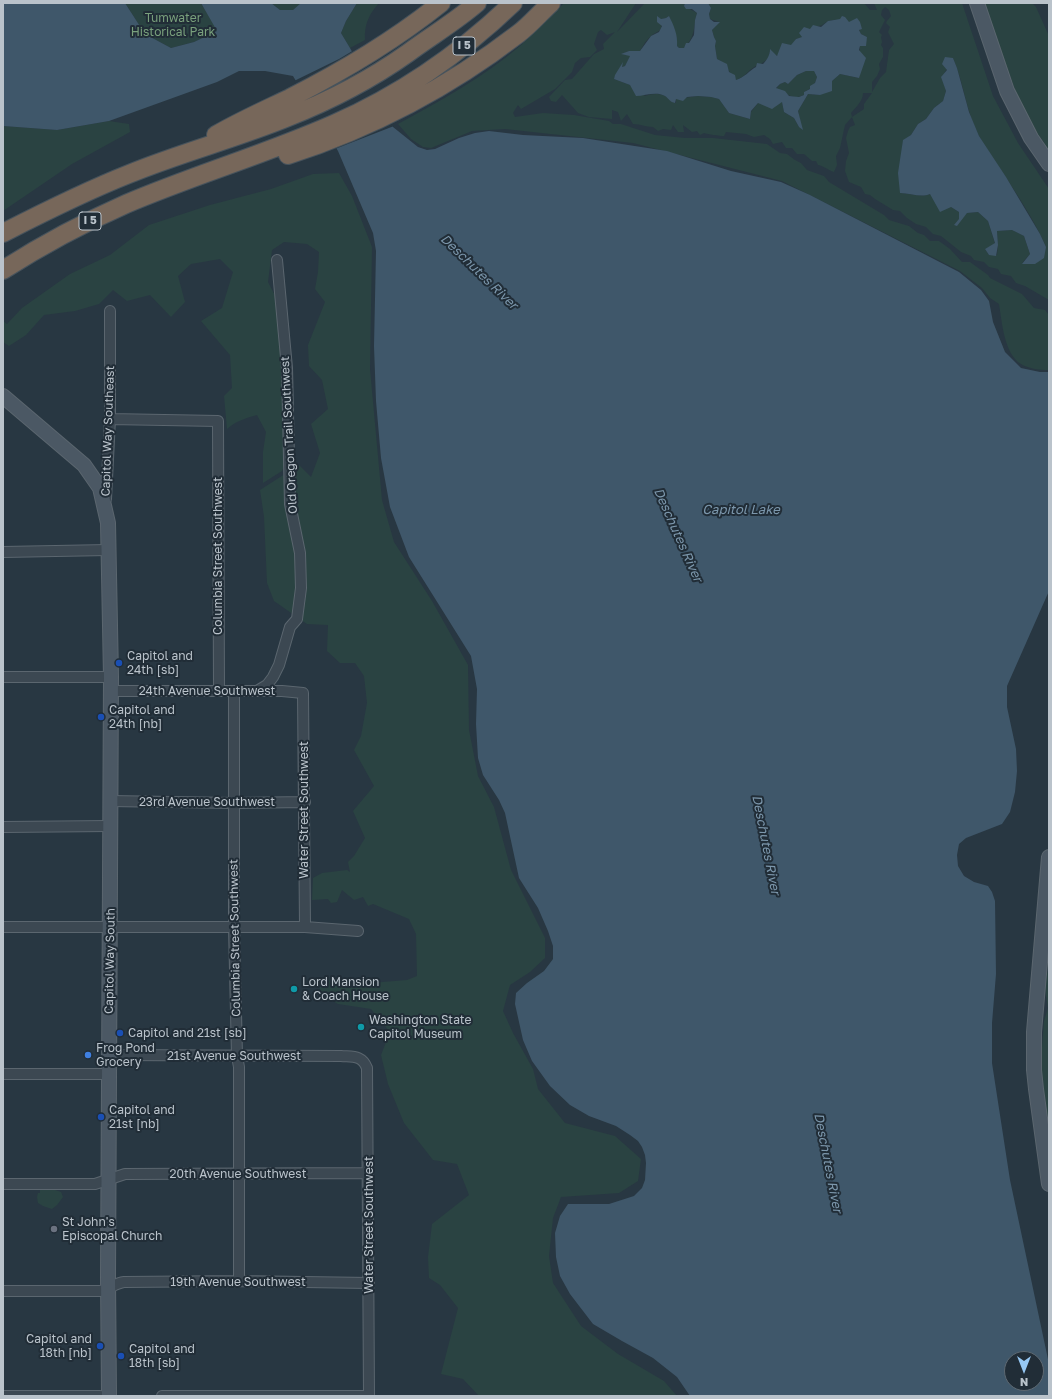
<!DOCTYPE html>
<html>
<head>
<meta charset="utf-8">
<style>
  body { margin:0 }
  #map { position:relative; width:1052px; height:1399px; overflow:hidden; background:#283742; font-family:"Golos Text",sans-serif }
  canvas { display:block }
  .frame { position:absolute; inset:0; border:4px solid #bac3cb; pointer-events:none }
  .north { position:absolute; left:1004px; top:1351px; width:40px; height:40px; box-sizing:border-box; background:#212d37; border:1px solid #5e6972; border-radius:50%; rotate:180deg; font-size:11px; font-weight:700; line-height:16px; text-align:center; color:#bac3cb }
  .north::after { content:''; display:block; margin:auto; width:14px; height:18px; background:#96c8f4; clip-path:polygon(50% 0,100% 100%,50% 72%,0 100%) }
</style>
</head>
<body>
<div id="map">
<canvas width="1052" height="1399"></canvas>
<div class="frame"></div>
<div class="north">N</div>
</div>
<script>
const g = document.querySelector('canvas').getContext('2d');
g.lineJoin = 'round';
function fill(path, color) { g.fillStyle = color; g.fill(path, 'evenodd'); }
function stroke(path, color, width, dash) { g.strokeStyle = color; g.lineWidth = width; g.lineCap = dash ? 'butt' : 'round'; g.setLineDash(dash || []); g.stroke(path); }
function write(font, color, halo, rows, align = 'center') {
  g.font = font + ' "Golos Text",sans-serif'; g.lineWidth = 4; g.setLineDash([]); g.textBaseline = 'middle'; g.strokeStyle = halo; g.fillStyle = color; for (const [text, x, y, turn = 0] of rows) {
    g.save(); g.translate(x, y); g.rotate((+turn || 0) * Math.PI / 180); g.textAlign = isNaN(turn) ? turn : align; if (halo) g.strokeText(text, 0, 0); g.fillText(text, 0, 0); g.restore();
  }
}
fill(new Path2D(`
  M125 3H201L218 31 194 42 171 48 145 34Z
  M271 3H301L302 4 293 10H280Z
  M357 3H379C369 14 364 25 365 40L350 48 341 33 346 21Z
  M564 3H636L617 32 645 3H685L684 6 697 13C693 27 696 36 684 48H679L677 46V40L669 16 666 18 661 19C663 34 658 29 650 37 646 40 643 46 640 51H629L622 54 631 55 625 66 622 67V64L614 79 630 85 645 96C651 94 659 93 665 96 669 99 670 102 676 103V99L698 96 711 97 719 99 729 113 750 119 751 112 758 103 782 102 784 112 794 118 799 127 800 120 798 111 808 94 820 95 832 81 840 74 859 78 860 46 867 37 861 34 859 29H862C851 23 842 17 829 21 823 23 823 27 815 26L803 37 796 39 792 45 777 56 770 50C770 64 757 63 749 71 745 75 742 78 736 80L721 61 717 59 715 46 716 41 714 37 712 30 719 22 710 19 709 14 711 8 708 3H864L870 10H877L874 3H962L993 96 1018 143 1049 189V300L1025 286 1016 283 1011 276 1001 274 998 269 989 267 984 262 974 260 971 256 961 252 941 236 933 234 926 227 916 224 907 218 900 211 893 210 875 199 870 195 865 194 861 187 849 182 845 171 846 161 849 153 846 138 848 131 850 127 855 125 852 117 845 125 840 148 836 156 837 165 834 172C828 170 824 166 818 165L816 161H812L804 154H797L792 148H786L782 142 773 144 770 139 764 135 754 137 746 134 726 132 724 136C720 136 707 134 704 133L700 135 697 131 692 132 683 125 684 132H678L673 125 671 130 663 129 658 131 653 127C645 127 641 124 633 124L627 114 621 121 618 112 612 110V119L589 117 578 113 562 95 556 102 551 101 549 97 565 80 572 79 594 54 604 49 603 44 615 32 607 35 601 30 598 32 594 44 597 50 590 57 581 58 575 63 572 72 555 89 521 109 518 105 513 113 515 117 543 113 574 115 609 121 613 124H621L655 135 685 138H713L767 144 780 153 787 154 795 160 801 163 807 170 824 176 829 182 884 215 889 220 909 226 918 233 924 235 930 241H939L950 249 962 262H970L988 275 990 278 1022 294 1034 308 1045 310 1049 315V370C1040 370 1029 369 1021 364 1004 354 1002 322 999 304L990 298 982 288 960 271 782 181 633 143 505 129 472 131 431 148 423 147 411 139 398 124C440 101 484 77 520 46 535 32 550 18 564 3ZM885 7 889 10 891 16 887 21 886 23 890 27 888 32 894 44 889 50 886 72 880 78 872 92V82L877 76 880 69 879 64 883 57V48L881 45 882 42 881 37 882 35 879 32 885 20 881 15 882 10ZM953 58C964 83 966 112 979 136 985 147 993 157 999 167 1016 193 1034 219 1046 247L1022 263 1030 254 1024 236 1012 230 997 231 998 245 997 255H989L985 249 995 244 988 221 978 212 967 213 959 219V212L930 194C921 198 910 193 900 193L903 141 911 135 918 124 926 119 934 108 943 101 946 91 942 77ZM863 93H872L864 104V109L852 117 851 113C856 107 863 101 863 93Z
  M983 3H1032L1036 7 1049 36V152L1043 141 1027 122Z
  M806 71H814L817 77C815 85 811 89 804 92V95C795 100 785 94 776 89L780 84 785 82 788 84 797 75Z
  M109 121 129 124 130 132 72 164 3 211V126L57 130Z
  M339 173 352 196 372 247 370 369 382 500 394 542 432 601 468 665 469 730 478 776 494 807 511 870 545 938V958L530 972 510 985 503 1011 513 1033 533 1069 538 1089 565 1123 615 1136 641 1159 638 1181 619 1193 561 1197 553 1218 549 1256 553 1283 581 1326 618 1354 664 1381 677 1396H479L463 1379 441 1374 458 1308 440 1285 429 1278 428 1257 432 1224 469 1195 457 1164 433 1160 404 1123 388 1084 381 1055 390 1032 371 1009 338 1004 319 993 321 980 350 979 370 983 407 980 417 976 416 934 409 919 373 904 368 906 363 897 354 900 342 890 337 902 331 903 328 899 312 900 313 878 322 873 347 870 350 872 348 862 354 856 365 838 353 811 374 786 354 750 361 736 367 703 364 676 355 663H340L327 651 328 625 307 624 274 601 267 583 264 517 260 490 299 465 311 477 320 453 311 424 328 409 322 380 309 366 308 345 325 302 315 289 318 272 319 252 307 244 284 242 272 250 268 282 282 309 289 453 282 471 263 483V452L266 432 257 415C246 418 236 421 227 429L224 396 232 388 230 355 201 321 222 308 233 272 220 259 191 264 178 276 185 302 171 317 150 295 127 301 113 290 99 304 75 311 44 315 26 335 9 346 3 342V321L7 324 22 308 70 274 110 255 149 225 210 205 271 189 313 174Z
  M1049 948V1136L1040 1073 1044 1021 1048 1008 1044 984 1048 971 1047 956Z
  M46 1187 61 1192 63 1197 57 1205 52 1209 43 1206 38 1203 37 1197 38 1193H40V1190Z`), '#2a4342');
fill(new Path2D(`
  M3 3H125L145 34 171 48 194 42 217 31 201 3H271L280 10H293L301 3H357L346 21 341 33 350 48 393 127 418 147 427 150 435 149 459 138 475 133 489 131 523 135 583 138 667 151 731 171 781 182 810 195 959 272 981 290 989 301 993 322 1005 352 1021 368 1040 372H1049V591L1007 686V707L1016 749 1017 771 1015 792 1010 812 1002 824 966 838 959 844 957 855 958 866 964 876 974 882 988 886 992 892 995 901 996 974 992 1023V1063L1010 1180 1049 1364V1396H690L677 1377 653 1358 622 1341 593 1324 570 1294 560 1276 556 1257 555 1233 560 1216 568 1204H609L634 1196 642 1188 645 1180 646 1163 645 1155 642 1147 638 1141 630 1135 616 1126 589 1116 570 1105 550 1086 532 1061 523 1040 515 1004 516 993 527 983 544 971 553 959V946L548 931 538 908 519 878 505 813 499 800 483 775 478 758 476 724 477 689 471 656 409 557 390 507 381 458 376 401 374 346 376 251 373 233 338 151 293 76 265 71H239L217 82 109 121 57 130 3 126ZM1012 1359H1036V1383H1012Z
  M685 3H708L711 8 709 14 710 19 714 22H720L712 30 714 37 716 41 715 46 717 59 727 64 729 72 735 75 736 80C745 77 749 71 756 67L757 63 763 64C767 60 770 55 770 49L777 56 782 43 791 45 796 39 802 37 799 33 804 27 810 29 813 25 821 27 828 21 840 19 842 16 845 17 849 22 857 18 860 22 862 29 859 30 861 34 867 37 866 46H860L859 50 866 58 859 78 840 74 832 81V91L820 95 808 94 798 111 803 130 799 127 794 118 784 112 782 102 772 109 758 103 751 111 750 119 729 113 719 99 711 97 698 96 687 97 683 101 676 99 675 103C670 102 669 99 665 96 656 91 645 96 636 96L630 85 614 79 615 75 623 62 622 67 625 66 630 56 621 54 629 51H640L651 36 659 32 662 26 657 22V16L661 19 666 18 669 16C674 26 678 35 677 46L679 48H684L686 43H689L694 35 695 20 697 13 692 9H686L684 6ZM806 71H814L817 77 815 83 810 86V89L804 92V95L799 97 789 96 785 91 776 88 780 84 785 82 788 84 797 75Z
  M945 57 953 58 957 68 969 112 979 136 1006 177 1040 234 1046 247 1044 258 1035 264H1022L1030 254 1024 236 1012 230 997 231 998 245 996 256 989 255 985 249 995 243 988 221 978 212 967 213 957 226 954 225 959 219V212L951 207 940 212 930 194C921 198 910 193 900 193L898 173 903 140 911 135 918 124 926 119 934 108 943 101 946 91 941 77 947 70 942 64Z`), '#3f576a');
fill(new Path2D(`
  M354 50 394 126 335 149 294 81 339 59Z`), '#283742');
const street = new Path2D(`
  M110 419 218 421 219 691
  M106 499 110 419V311
  M3 552 108 550
  M3 677H111
  M111 691H282L303 693 305 927
  M234 691V927L237 1056 239 1067V1281
  M257 691 267 685 273 677 279 665 290 627 297 619 301 588 300 553 290 504 287 368 277 260
  M110 801 234 803 305 802
  M3 827 110 826
  M3 927H305L358 931
  M109 1055 341 1056C353 1057 362 1055 367 1068L369 1396
  M3 1074H109
  M3 1184H95L125 1174 368 1173
  M3 1291H100C109 1290 115 1283 124 1282L239 1281 369 1283
  M3 1396H100
  M162 1396H369`);
const secondary = new Path2D(`
  M977 3 1007 91 1031 138 1049 164
  M3 396 84 465 100 488 108 523 111 677 108 1278 109 1396
  M1049 857 1034 1032V1070L1036 1089 1049 1184`);
const highway = new Path2D(`
  M216 135C240 121 265 110 290 98 343 71 395 40 441 3
  M288 155C371 128 449 87 518 34 530 25 540 13 551 3
  M3 233C44 212 86 191 129 174 180 153 234 139 286 118 329 101 370 80 408 53 431 36 455 22 477 3
  M3 270C42 245 83 223 126 204 194 175 266 154 334 124 400 95 461 53 513 3`);
stroke(street, '#5b666f', 12);
stroke(secondary, '#5b666f', 16);
stroke(highway, '#47535c', 20);
stroke(street, '#3c4852', 10);
stroke(secondary, '#4b5864', 14);
stroke(highway, '#77675a', 18);
for (const [x, y, r, color] of [
  [119,663,4,"#1a4fb4"],
  [101,717,4,"#1a4fb4"],
  [294,989,4,"#0f9aa8"],
  [361,1027,4,"#0f9aa8"],
  [120,1033,4,"#1a4fb4"],
  [88,1055,4,"#3f7fe0"],
  [101,1117,4,"#1a4fb4"],
  [54,1229,4,"#6b7280"],
  [100,1346,4,"#1a4fb4"],
  [121,1356,4,"#1a4fb4"]
]) { const dot = new Path2D(); dot.arc(x, y, r, 0, 2 * Math.PI); g.fillStyle = color; g.fill(dot); stroke(dot, '#212d37', 1.5); }
for (const [x, y, w] of [
  [464,46,22],
  [90,221,22]
]) { const box = new Path2D(); box.roundRect(x - w / 2, y - 9, w, 18, 3); g.fillStyle = '#212d37'; g.fill(box); stroke(box, '#bac3cb', 1); }
write('bold 11px', '#bac3cb', null, [
  ["I 5",464,46],
  ["I 5",90,221]
]);
write('12px', '#79a07c', '#212d37', [
  ["Tumwater",173,18],
  ["Historical Park",173,32]
]);
write('12px', '#bac3cb', '#212d37', [
  ["Capitol Way Southeast",108,431,-88],
  ["Old Oregon Trail Southwest",289,435,-93],
  ["Columbia Street Southwest",218,556,-90],
  ["24th Avenue Southwest",207,691],
  ["23rd Avenue Southwest",207,802],
  ["Water Street Southwest",304,810,-90],
  ["Columbia Street Southwest",235,938,-91],
  ["Capitol Way South",110,961,-89],
  ["21st Avenue Southwest",234,1056],
  ["20th Avenue Southwest",238,1174],
  ["Water Street Southwest",369,1225,-90],
  ["19th Avenue Southwest",238,1282]
]);
write('12px', '#bac3cb', '#212d37', [
  ["Capitol and",127,656],
  ["24th [sb]",127,670],
  ["Capitol and",109,710],
  ["24th [nb]",109,724],
  ["Lord Mansion",302,982],
  ["& Coach House",302,996],
  ["Washington State",369,1020],
  ["Capitol Museum",369,1034],
  ["Capitol and 21st [sb]",128,1033],
  ["Frog Pond",96,1048],
  ["Grocery",96,1062],
  ["Capitol and",109,1110],
  ["21st [nb]",109,1124],
  ["St John's",62,1222],
  ["Episcopal Church",62,1236],
  ["Capitol and",92,1339,"right"],
  ["18th [nb]",92,1353,"right"],
  ["Capitol and",129,1349],
  ["18th [sb]",129,1363]
], 'left');
write('italic 13px', '#7c97ac', '#212d37', [
  ["Deschutes River",479,272,44],
  ["Capitol Lake",741,510],
  ["Deschutes River",678,535,66],
  ["Deschutes River",766,845,79],
  ["Deschutes River",828,1163,79]
]);
</script>
</body>
</html>
